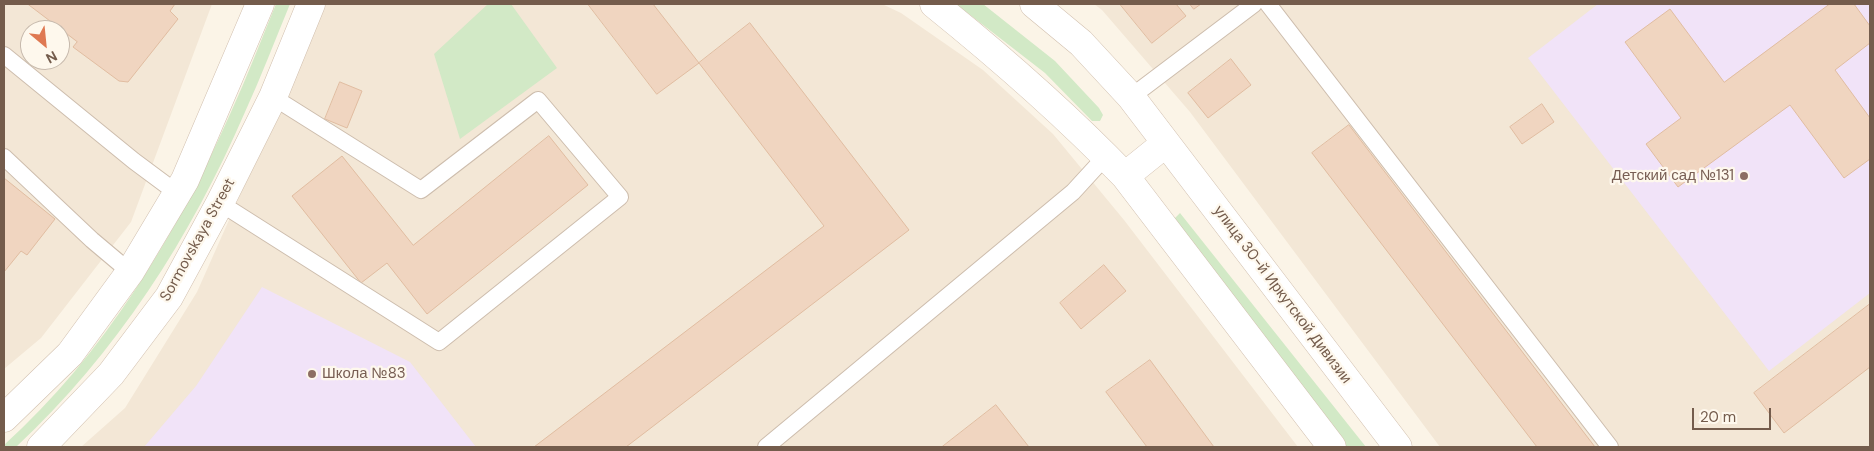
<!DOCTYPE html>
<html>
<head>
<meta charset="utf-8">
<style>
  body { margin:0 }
  #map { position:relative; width:1874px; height:451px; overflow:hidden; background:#fbf4e7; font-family:"DM Sans",sans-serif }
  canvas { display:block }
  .frame { position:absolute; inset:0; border:5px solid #745c4c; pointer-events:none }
  .north { position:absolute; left:20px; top:20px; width:50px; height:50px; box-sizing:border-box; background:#fef8ed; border:1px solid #c7baad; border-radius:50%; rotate:152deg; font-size:14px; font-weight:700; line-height:20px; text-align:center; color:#745c4c }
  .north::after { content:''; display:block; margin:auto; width:18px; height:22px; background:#df7952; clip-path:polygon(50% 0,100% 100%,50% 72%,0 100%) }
  .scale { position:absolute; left:1692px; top:408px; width:79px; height:22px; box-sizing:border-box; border:2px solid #745c4c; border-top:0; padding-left:6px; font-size:15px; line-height:18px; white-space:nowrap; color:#745c4c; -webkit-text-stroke:4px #fef8ed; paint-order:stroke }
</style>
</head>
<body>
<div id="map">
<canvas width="1874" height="451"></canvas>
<div class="frame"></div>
<div class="north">N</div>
<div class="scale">20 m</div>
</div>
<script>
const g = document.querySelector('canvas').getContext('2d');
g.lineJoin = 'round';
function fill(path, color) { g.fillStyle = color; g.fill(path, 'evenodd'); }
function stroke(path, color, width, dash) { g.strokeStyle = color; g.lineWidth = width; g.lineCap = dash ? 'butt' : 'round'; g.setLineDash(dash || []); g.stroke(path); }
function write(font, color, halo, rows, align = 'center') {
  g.font = font + ' "DM Sans",sans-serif'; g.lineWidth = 4.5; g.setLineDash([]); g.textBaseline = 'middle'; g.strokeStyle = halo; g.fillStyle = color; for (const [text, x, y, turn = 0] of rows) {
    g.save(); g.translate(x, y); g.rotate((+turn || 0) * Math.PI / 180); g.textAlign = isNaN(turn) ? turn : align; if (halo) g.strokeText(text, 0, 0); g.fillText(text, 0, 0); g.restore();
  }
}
fill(new Path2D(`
  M4 4H212L131 222 41 338 4 369ZM30 30H60V60H30Z
  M325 4H882L901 13 983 70 1053 134 1124 220 1298 447H81L125 408 197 292Z
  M1094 4H1870V447H1440L1190 112 1102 10Z`), '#f3e7d6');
fill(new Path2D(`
  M1598 4H1870V293L1769 371 1528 58Z
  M262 287 410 362 476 447H144L196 386Z`), '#f1e3f8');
fill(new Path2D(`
  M276 4H290C275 40 261 77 245 112 191 237 116 354 16 447H4V445C104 355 177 234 231 112 247 77 261 40 276 4Z
  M488 4H511L557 68 460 139 434 54Z
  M956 4H983L1055 61 1099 108 1103 115 1100 121H1092L1045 73Z
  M1180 213 1366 447H1345L1171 222Z`), '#d2e9c6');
const building = new Path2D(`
  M28 4H175L170 11 178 19 128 82 119 81 73 47 77 42Z
  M588 4H653L699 63 657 94Z
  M1120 4H1176L1186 16 1152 43Z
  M1190 4H1201L1194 9Z
  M1830 4H1854L1870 26V43L1835 70 1870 118V159L1844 178 1790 105 1678 187 1646 144 1681 118 1625 42 1670 9 1724 82Z
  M750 23 909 230 626 447H534L824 226 699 63Z
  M1231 59 1251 85 1208 118 1188 93Z
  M340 82 362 91 347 128 325 119Z
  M1542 104 1554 122 1522 144 1510 127Z
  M1349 125 1595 447H1537L1312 153Z
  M549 136 588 185 427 314 387 263 361 283 292 196 342 156 413 245Z
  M4 178 55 219 27 255 21 251 4 272Z
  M1104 265 1126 291 1081 329 1060 303Z
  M1870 304V367L1784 433 1754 393Z
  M1150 360 1214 447H1147L1106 392Z
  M996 405 1029 447H942Z`);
fill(building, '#f0d5c0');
stroke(building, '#e1bda1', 1);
const lane = new Path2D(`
  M1268 4 1610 447
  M4 55 134 161 177 193
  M1131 97 1254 4
  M4 157 92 240 130 272
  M220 203 439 342 620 197 538 100 421 190 273 97
  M766 447 1073 192 1106 156`);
const secondary = new Path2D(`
  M934 4C1001 58 1065 114 1125 176L1332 447
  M1034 4 1081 43 1131 97 1398 447
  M1125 176 1166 143
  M4 418 70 354 130 272 185 180 260 4
  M41 447 111 374 169 297 220 203 273 97 311 4`);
stroke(lane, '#cdbdad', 18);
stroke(secondary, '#d1bfae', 29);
stroke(lane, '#fff', 16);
stroke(secondary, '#fff', 28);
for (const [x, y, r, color] of [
  [1744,176,5,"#8d6e63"],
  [312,374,5,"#8d6e63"]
]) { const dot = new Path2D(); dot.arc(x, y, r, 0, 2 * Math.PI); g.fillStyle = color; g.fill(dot); stroke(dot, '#fef8ed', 2); }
write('15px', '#785e54', '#fef8ed', [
  ["Детский сад №131",1734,176],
  ["Школа №83",322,374,"left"]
], 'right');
write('15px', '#745c4c', '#fef8ed', [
  ["Sormovskaya Street",198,240,-61],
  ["улица 30-й Иркутской Дивизии",1282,295,53]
]);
</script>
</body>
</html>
